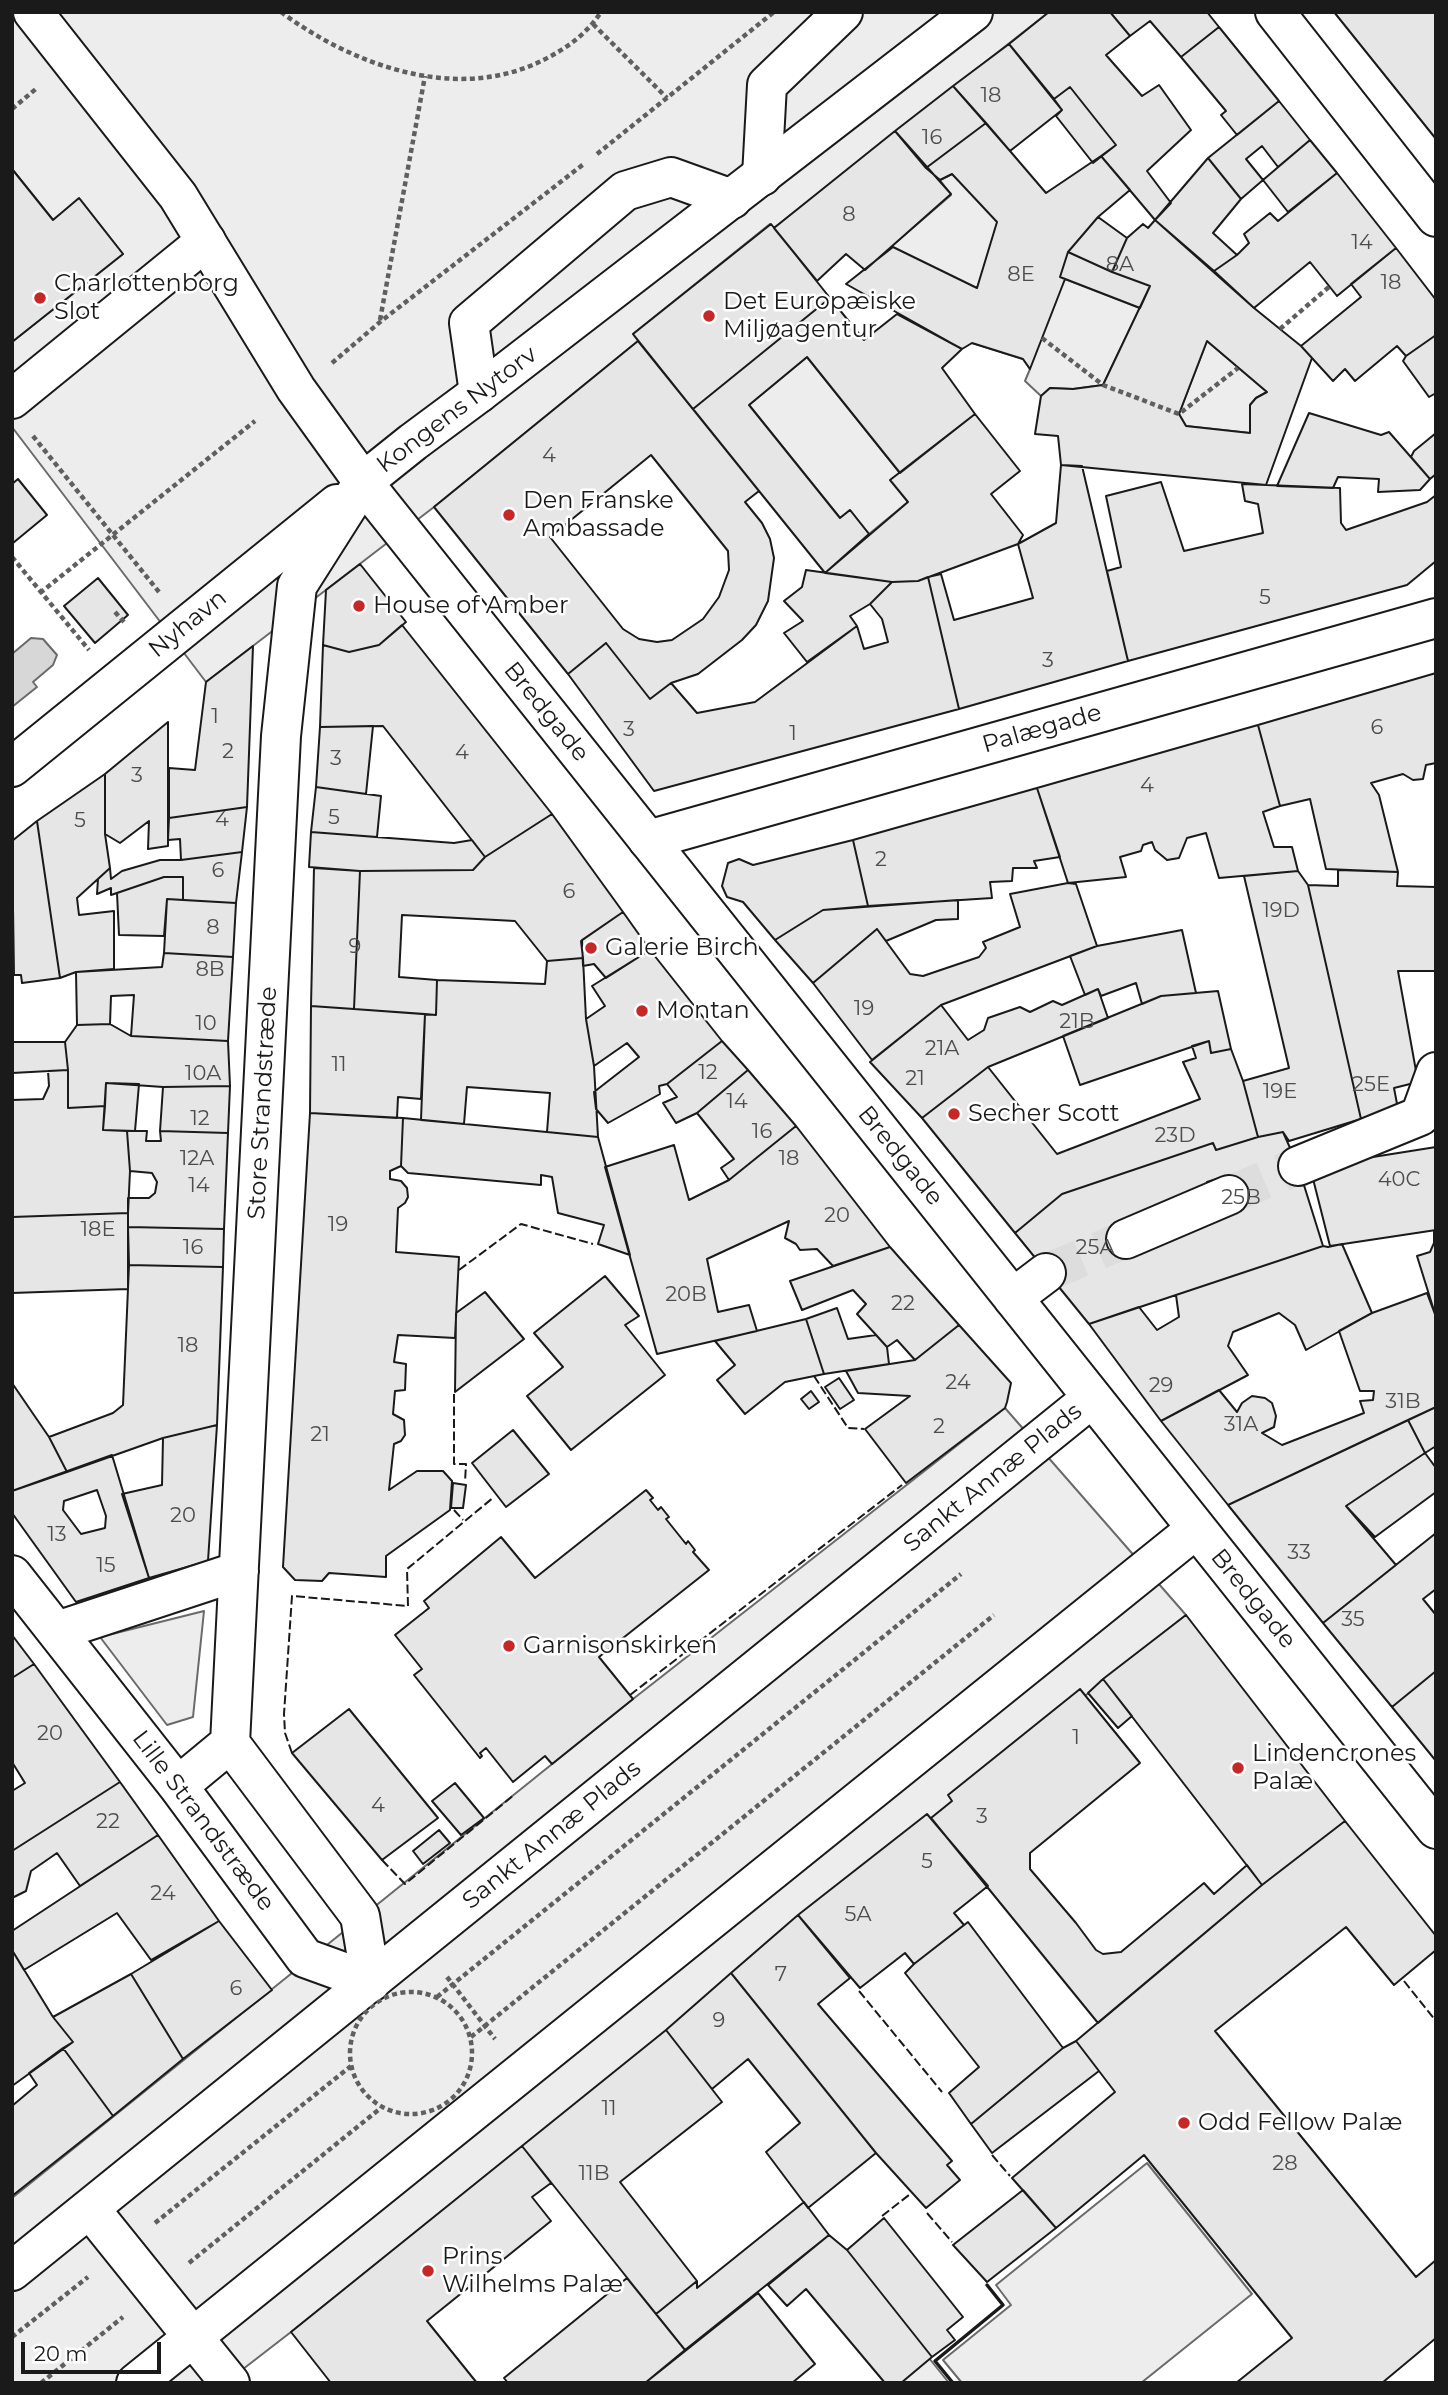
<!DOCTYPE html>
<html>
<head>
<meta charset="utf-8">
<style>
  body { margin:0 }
  #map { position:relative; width:1448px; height:2395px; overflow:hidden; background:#fff; font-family:Montserrat,sans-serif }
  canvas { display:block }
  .frame { position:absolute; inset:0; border:14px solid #1a1a1a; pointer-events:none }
  .scale { position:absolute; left:21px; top:2342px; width:140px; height:32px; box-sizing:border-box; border:4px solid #1a1a1a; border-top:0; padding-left:9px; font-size:21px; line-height:24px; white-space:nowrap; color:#1a1a1a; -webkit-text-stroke:5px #fff; paint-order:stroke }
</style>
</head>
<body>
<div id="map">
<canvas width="1448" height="2395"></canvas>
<div class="frame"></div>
<div class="scale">20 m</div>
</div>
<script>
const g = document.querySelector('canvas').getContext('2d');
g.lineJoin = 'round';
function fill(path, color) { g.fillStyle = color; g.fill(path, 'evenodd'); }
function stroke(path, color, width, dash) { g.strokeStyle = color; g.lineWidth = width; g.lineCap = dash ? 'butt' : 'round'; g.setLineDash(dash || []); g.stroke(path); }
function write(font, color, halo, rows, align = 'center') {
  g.font = font + ' Montserrat,sans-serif'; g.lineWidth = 5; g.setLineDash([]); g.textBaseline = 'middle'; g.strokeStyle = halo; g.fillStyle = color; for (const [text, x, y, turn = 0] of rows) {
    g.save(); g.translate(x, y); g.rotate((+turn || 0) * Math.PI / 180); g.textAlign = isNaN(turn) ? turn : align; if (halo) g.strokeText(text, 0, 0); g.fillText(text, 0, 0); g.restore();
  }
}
const built = new Path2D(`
  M12 12H1049L774 228 770 224 633 334 638 341 434 507 206 682 12 427V342L123 254 80 199 53 220 12 169Z
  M952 174 1060 277 1140 308 1103 385 1073 389 1050 388 1041 396 1025 381 1030 369 1023 359 972 343 858 275 951 195 940 180Z
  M1207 341 1267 392 1256 398 1250 405V433L1186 426 1179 414Z
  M807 357 900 473 891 480 908 502 869 534 850 510 840 518 749 405Z
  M1005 1408 1186 1615 291 2332 225 2383H12V2198L633 1699Z
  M204 1611 193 1717 167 1725 100 1637Z
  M1147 2163 1252 2294 1141 2383H962L943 2360 1011 2305 996 2285Z
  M929 2358 949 2383H899Z`);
fill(built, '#ededed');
stroke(built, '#6a6a6a', 2);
const water = new Path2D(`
  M31 638 43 639 57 655 53 665 33 682 37 687 12 707V654Z`);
fill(water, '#d7d7d7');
stroke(water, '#6a6a6a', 2);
const building = new Path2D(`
  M1049 12H1110L1130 36 1106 55 1142 96 1159 85 1191 130 1147 171 1171 203 1155 220 1101 156 1116 145 1070 87 1054 99 1009 44Z
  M1110 12H1207L1219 27 1181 57 1150 21 1130 36Z
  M1334 12H1436V139Z
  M1219 27 1279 101 1237 135 1221 115 1226 111 1181 57Z
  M1009 44 1062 110 1010 151 953 86Z
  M953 86 986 123 926 168 895 131Z
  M1070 87 1116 145 1093 163 1056 116 1062 110 1054 99Z
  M1279 101 1310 140 1278 167 1262 146 1246 159 1263 180 1241 199 1208 158Z
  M986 123 1046 193 1101 156 1130 190 1098 217 1068 252 1060 277 1065 279 1030 369 1023 359 972 343 962 349 846 284 893 247 977 288 997 222 952 174 940 180 926 168Z
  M895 131 951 194 865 270 846 254 817 281 774 228Z
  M1310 140 1337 173 1288 212 1263 180Z
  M1208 158 1241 199 1213 233 1237 255 1214 271 1155 220Z
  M12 169 53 220 79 198 123 254 12 342Z
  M1337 173 1396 248 1337 296 1310 262 1254 308 1214 271 1237 255 1249 243 1244 234 1270 213 1278 221Z
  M1098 217 1127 238 1112 272 1068 252Z
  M1155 220 1254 308 1301 346 1312 358 1266 485 1061 465 1058 436 1035 434 1041 396 1050 388 1073 389 1103 385 1150 286 1112 272 1127 238 1143 224 1148 228ZM1207 341 1267 392 1256 398 1250 405V433L1186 426 1179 414Z
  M771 224 830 298 693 409 633 334Z
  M1396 248 1436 300V335L1406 356 1397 346 1355 381 1345 369 1333 381 1301 346 1361 297 1351 284Z
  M1068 252 1112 272 1150 286 1140 308 1060 277Z
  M830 298 864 340 897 314 962 349 942 368 975 414 900 473 807 357 749 405 840 518 850 510 869 534 825 573 693 409Z
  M1436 335V393L1429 397 1403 361 1406 356Z
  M638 341 759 491 745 502 762 523 770 539 774 558 768 601 756 625 742 640 698 674 671 683 650 699 606 643 568 674 434 507ZM651 455 728 551 729 570 719 597 703 619 672 640 657 642 639 639 623 629 550 537Z
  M1309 413 1381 435 1389 432 1430 479 1420 490 1378 492 1379 479 1338 477 1333 488 1277 486Z
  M975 414 1020 471 991 494 1023 535 1018 544 918 581 892 582 825 573 908 502 890 480Z
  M1436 433V474L1430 479 1411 457 1414 451Z
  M1061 465 1082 466 1128 661 959 709 928 577 941 574 954 620 1033 598 1018 544 1056 523Z
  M18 479 47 515 13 543 12 484Z
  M1161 482 1184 551 1263 533 1258 504 1245 501 1242 484 1340 488 1341 523 1346 530 1427 502 1436 495V561L1407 585 1128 661 1107 571 1121 567 1106 496Z
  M360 564 406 622 379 645 349 652 323 645 326 590Z
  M806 570 892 582 870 604 850 616 857 626 807 662 784 633 803 621 784 601 802 587Z
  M928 577 959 709 654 791 568 674 606 643 650 699 671 683 697 713 755 702 857 626 864 649 888 642 882 619 870 604 892 582 918 581Z
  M98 578 128 615 95 643 64 606Z
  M402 625 552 814 485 857 383 726 320 727 323 645 349 652 379 645Z
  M253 646 247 807 169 818V768L195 770 206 682Z
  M1436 673V763L1426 765 1423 779 1413 780 1403 774 1371 783 1379 795 1398 872 1326 869 1310 799 1280 806 1258 725Z
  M168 722V846L148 849 149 821 120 843 105 834V774Z
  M1258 725 1280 806 1263 812 1274 847H1292L1298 871 1219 878 1206 833 1187 838 1179 858 1167 860 1155 850 1152 842 1143 845 1141 851 1120 857 1126 877 1068 883 1037 788Z
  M373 726 366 794 316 787 320 727Z
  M105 774V834L110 868 77 898 79 915 114 911V969L76 972 60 978 37 821Z
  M316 787 381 796 377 837 311 832Z
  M1037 788 1060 857 1034 861 1037 868H1013L1012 881 990 882 992 898 868 906 853 840Z
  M247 807 242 852 181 860 180 839 168 840 169 818Z
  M552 814 623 912 581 941 583 958 547 961 515 921 402 915 399 977 437 980 436 1015 354 1009 360 871 473 870 485 857Z
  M37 821 60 978 22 983 21 975H14L12 841Z
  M311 832 454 843 472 840 485 857 473 870 360 871 309 867Z
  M853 840 868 906 823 910 775 940 743 902 727 897 722 886 728 863 739 859 753 865Z
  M242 852 236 903 183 900V877H164L111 895V888L97 894 98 879 110 868 111 879 122 871 160 860H181Z
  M314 868 360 871 354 1009 311 1006Z
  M1338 870 1398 872 1397 886 1436 887V971H1398L1418 1082 1394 1088 1398 1109 1361 1119 1308 885 1338 886Z
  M1298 871 1308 885 1361 1119 1289 1141 1283 1132 1258 1137 1243 1081 1289 1068 1244 876Z
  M164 877H183V900L167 899 164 936 119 935 117 893Z
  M1068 883 1076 884 1097 946 941 1005 872 1060 813 983 877 929 910 974 923 976 979 957 986 948 983 942 1020 927 1010 894Z
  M167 899 236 903 233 957 164 953Z
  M958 900V919L936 920 886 941 877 929 813 983 775 940 823 910Z
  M623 912 650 950 606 978 594 964 583 966 582 940Z
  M1182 930 1196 993 1161 996 1142 1004 1136 983 1101 996 1098 989 1085 995 1070 956 1097 946Z
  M650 950 722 1041 667 1084 659 1086 660 1094 608 1123 596 1109 594 1092 639 1057 627 1043 594 1066 586 1019 605 1006 592 986Z
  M164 953 233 957 228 1041 131 1036 134 995 111 996 110 1024 77 1025 76 972 162 967Z
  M583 958 586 1019 594 1066 598 1137 547 1132 550 1093 467 1087 464 1124 421 1120 425 1014 436 1015 437 980 545 984 547 961Z
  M1098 989 1108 1018 988 1067 922 1118 870 1062 941 1005 968 1040 984 1030 988 1018 1020 1007 1030 1012 1053 1001 1062 1005Z
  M1218 991 1231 1049 1211 1053 1209 1041 1080 1085 1063 1036 1161 996Z
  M311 1006 425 1014 421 1099 398 1097 397 1118 310 1113Z
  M110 1024 131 1036 228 1041 230 1086 163 1087 106 1083 105 1106 68 1108V1070L65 1042 77 1025Z
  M722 1041 748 1070 697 1113 676 1123 663 1103 677 1097 667 1084Z
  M1209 1041 1211 1053 1231 1049 1243 1081 1258 1137 1216 1150 1213 1143 1062 1194 1015 1233 922 1118 988 1067 1057 1154 1200 1099 1183 1062 1196 1058 1192 1046Z
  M12 1042H65L68 1070 12 1073Z
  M68 1070V1108L105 1106 103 1130 127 1131 130 1171 128 1213 12 1217V1100L43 1099 49 1086 48 1071Z
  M748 1070 796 1126 729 1180 721 1168 734 1159 697 1113Z
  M106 1083 139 1084 135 1131 103 1130Z
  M230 1086 228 1133 160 1131 163 1087Z
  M310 1113 403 1118 401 1166 390 1171V1179L401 1181 407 1188 408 1197 405 1203 398 1208 396 1252 459 1257 455 1338 398 1335 394 1362 406 1364 405 1390 395 1391 393 1414 404 1420 405 1435 401 1441 394 1444 389 1490 417 1471H443L452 1481 450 1510 386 1556V1577L329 1573 322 1581 295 1580 283 1567Z
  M403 1118 598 1137 630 1255 598 1244 604 1225 558 1213 552 1177 541 1175V1185L408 1173 401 1166Z
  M796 1126 890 1247 833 1266 817 1249 800 1250 796 1244 785 1238 789 1221 707 1259 718 1312 749 1305 757 1331 657 1354 605 1167 674 1145 689 1200 729 1180Z
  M127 1131H147L146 1141H161L160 1131 228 1133 224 1229 128 1227V1198H149L155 1193 157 1182 152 1173 130 1171Z
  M1283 1132 1298 1166 1323 1246 1089 1324 1015 1233 1062 1194 1213 1143 1216 1150 1258 1137ZM1223 1177 1235 1213 1143 1251 1126 1239 1114 1223 1209 1188 1207 1182Z
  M1436 1147V1230L1330 1246 1310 1167Z
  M128 1213V1289L12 1293V1217Z
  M128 1227 224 1229 223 1267 129 1265Z
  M1436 1231V1317L1417 1256 1430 1252 1434 1243V1232Z
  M1342 1244 1372 1313 1306 1350 1295 1325 1279 1313 1233 1332 1228 1346 1248 1375 1161 1421 1089 1324 1139 1307 1157 1330 1179 1317 1176 1295 1323 1246 1328 1247Z
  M890 1247 959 1325 915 1360 897 1340 887 1347 857 1314 866 1304 853 1290 802 1310 790 1281Z
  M129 1265 223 1267 217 1425 163 1438 67 1472 49 1437 113 1413 123 1405Z
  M605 1276 639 1316 625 1325 665 1375 571 1450 527 1396 563 1367 534 1333Z
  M485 1292 524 1339 455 1392 456 1313Z
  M1427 1293 1436 1317V1407L1228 1505 1161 1421 1219 1390 1237 1412 1242 1403 1252 1396 1265 1398 1272 1403 1276 1416 1274 1427 1262 1433 1282 1445 1364 1413 1360 1401 1373 1400 1374 1391H1360L1339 1331 1372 1313Z
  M837 1308 848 1339 876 1335 887 1347 889 1364 824 1374 806 1319Z
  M806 1319 824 1374 785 1382 745 1414 717 1380 735 1365 715 1341Z
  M959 1325 1011 1383 1007 1402 1005 1408 906 1483 865 1429 910 1396 858 1393 846 1371 915 1360Z
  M839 1378 854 1400 840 1409 825 1387Z
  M12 1383 49 1437 67 1472 12 1491Z
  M811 1391 819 1402 809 1409 801 1399Z
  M1436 1407V1446L1425 1453 1408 1420Z
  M1408 1420 1425 1453 1346 1506 1396 1565 1323 1623 1228 1505Z
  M217 1425 208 1561 149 1578 122 1494 162 1485 163 1438Z
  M513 1430 549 1474 506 1507 472 1463Z
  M1425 1453 1436 1468V1492L1375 1537 1346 1506Z
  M112 1455 149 1578 76 1602 12 1513V1491ZM97 1490 106 1516 105 1528 81 1534 63 1510 64 1501Z
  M453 1483 466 1485 463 1508H451Z
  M646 1490 653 1498 650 1500 658 1510 661 1507 669 1517 666 1519 686 1544 688 1541 695 1550 693 1552 709 1570 599 1657 633 1699 552 1764 545 1756 513 1782 486 1748 480 1753 482 1756 480 1758 414 1675 422 1669 395 1635 429 1608 424 1601 501 1537 535 1578Z
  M1436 1533V1589L1423 1599 1436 1615V1671L1392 1707 1323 1623Z
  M1186 1615 1345 1821 1262 1885 1103 1679Z
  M12 1635 34 1664 12 1678Z
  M34 1664 120 1782 12 1851V1791L25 1783 12 1762V1678Z
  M1436 1671V1761L1392 1707Z
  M1103 1679 1132 1716 1118 1728 1088 1693Z
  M1080 1689 1140 1763 1030 1853V1869L1076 1923 1096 1950 1103 1954 1121 1952 1204 1883 1214 1894 1247 1865 1262 1885 1098 2023 931 1818 952 1801 948 1795Z
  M349 1709 438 1818 382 1860 292 1753Z
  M120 1782 158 1835 80 1886 57 1853 31 1871 26 1891 12 1898V1851Z
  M455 1783 484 1818 461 1835 432 1801Z
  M927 1814 988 1886 954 1913 964 1925 914 1964 905 1953 860 1988 798 1915Z
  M1345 1821 1436 1936V1950L1394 1985 1346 1927 1215 2031 1416 2277 1436 2260V2338L1382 2383H1236L1292 2338 1144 2155 1056 2228 1012 2178 1115 2092 1076 2041 1262 1885Z
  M439 1830 450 1843 423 1864 413 1851Z
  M158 1835 219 1921 151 1960 117 1913 24 1970 12 1950V1931Z
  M798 1915 850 1978 818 2004 952 2161 947 2165 960 2180 926 2208 876 2153 731 1973Z
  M219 1921 272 1990 183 2059 131 1974Z
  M968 1922 1063 2048 971 2124 949 2093 979 2067 905 1973 914 1964Z
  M12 1950 53 2017 73 2042 12 2086Z
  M731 1973 876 2153 808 2208 766 2152 800 2123 748 2059 712 2089 666 2030Z
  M131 1974 183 2059 113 2116 63 2048 73 2042 53 2017Z
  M666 2030 722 2102 620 2182 697 2281 656 2314 522 2146Z
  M1076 2041 1099 2071 992 2153 971 2124 1063 2048Z
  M63 2048 113 2116 12 2196V2106L37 2085 29 2073Z
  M522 2146 551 2183 532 2197 551 2221 427 2321 477 2383H331L291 2332Z
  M1023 2190 1056 2228 987 2282 953 2245Z
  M804 2202 829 2235 685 2350 656 2314 697 2281V2288Z
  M884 2218 963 2317 947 2330 955 2340 932 2357 847 2250Z
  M829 2235 847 2250 932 2357 901 2383H885L806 2289 787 2306 768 2285Z
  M627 2278 685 2350 645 2383H508L504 2378Z
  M758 2293 815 2364 792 2383H645Z`);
fill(building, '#e6e6e6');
stroke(building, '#1a1a1a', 2);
stroke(new Path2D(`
  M1229 1195 1298 1166
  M1046 1273 1126 1239`), '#ddd', 38, [38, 19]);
const minor = new Path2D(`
  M762 176 767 85 843 12
  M479 393 469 323 625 191 671 177 732 199
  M12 399 206 241
  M12 767 337 504
  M648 840 1436 618
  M1298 1166 1420 1116 1436 1072
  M1126 1239 1229 1195
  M1013 1298 1046 1273
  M12 1575 178 1786 305 1958 371 1982 360 1916 230 1743 281 736 297 586 363 482
  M57 1631 239 1571
  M178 1786 230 1743
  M90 2209 230 2383
  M12 2271 1092 1398
  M136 2383 1196 1529`);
const major = new Path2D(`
  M33 12 178 196 296 389 363 482 1436 1829
  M1275 12 1436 217
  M363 482 413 442 479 393 973 12`);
stroke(minor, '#1a1a1a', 42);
stroke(major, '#1a1a1a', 42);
stroke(new Path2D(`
  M281 12C355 67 462 105 549 57 570 46 588 32 601 12
  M593 24 667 98
  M12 109 37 88
  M597 154 774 12
  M380 320 425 76
  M1280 329 1330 286
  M1042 338 1103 385 1179 414 1238 368
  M332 363 380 322 585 163
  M33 436 159 592
  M12 557 89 650
  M40 593 255 421
  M115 612 124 622
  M447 1977 495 2039
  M350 2053a61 61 0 1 1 122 0a61 61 0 1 1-122 0Z
  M437 1997 961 1574
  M471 2037 994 1615
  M155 2223 351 2066
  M189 2263 382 2107
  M12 2337 88 2277
  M41 2383 123 2317`), '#5f5f5f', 4.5, [5, 3.5]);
stroke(minor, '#fff', 38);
stroke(major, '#fff', 38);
stroke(new Path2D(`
  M459 1270 521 1224 593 1244
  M814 1376 848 1428 864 1429
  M454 1394V1464H466L465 1482
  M454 1510 463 1520
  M630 1695 902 1485
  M292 1753 285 1733 284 1714 292 1596 408 1606 407 1569 494 1497
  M382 1860 405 1884 514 1795
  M1404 1981 1436 2021
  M859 1991 942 2092
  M992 2155 1010 2176
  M927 2213 952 2242
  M882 2216 909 2195`), '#1a1a1a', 2, [9, 3.5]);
stroke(new Path2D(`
  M953 2383 935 2361 1003 2305 987 2285`), '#1a1a1a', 3.5);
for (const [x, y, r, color] of [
  [40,298,7,"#c62828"],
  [709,316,7,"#c62828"],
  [509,515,7,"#c62828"],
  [359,606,7,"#c62828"],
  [591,948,7,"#c62828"],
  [642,1011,7,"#c62828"],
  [954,1114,7,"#c62828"],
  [509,1646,7,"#c62828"],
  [1238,1768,7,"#c62828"],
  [1184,2123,7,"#c62828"],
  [428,2271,7,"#c62828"]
]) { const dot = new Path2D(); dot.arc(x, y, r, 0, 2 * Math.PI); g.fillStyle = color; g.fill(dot); stroke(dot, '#fff', 2.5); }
write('21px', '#4d4d4d', null, [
  ["18",991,96],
  ["16",932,138],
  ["8",849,215],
  ["14",1362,243],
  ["8A",1120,265],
  ["8E",1021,275],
  ["18",1391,283],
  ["4",549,456],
  ["5",1265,598],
  ["3",1048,661],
  ["1",215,717],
  ["6",1377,728],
  ["3",629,730],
  ["1",793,734],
  ["2",228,752],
  ["4",462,753],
  ["3",336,759],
  ["3",137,776],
  ["4",1147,786],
  ["5",334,818],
  ["4",222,820],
  ["5",80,821],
  ["2",881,860],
  ["6",218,871],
  ["6",569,892],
  ["19D",1281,911],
  ["8",213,928],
  ["9",355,947],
  ["8B",210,970],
  ["19",864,1009],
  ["21B",1077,1022],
  ["10",206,1024],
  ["21A",942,1049],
  ["11",339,1065],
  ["12",708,1073],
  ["10A",203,1074],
  ["21",915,1079],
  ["25E",1371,1085],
  ["19E",1280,1092],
  ["14",737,1102],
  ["12",200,1119],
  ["16",762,1132],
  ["23D",1175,1136],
  ["12A",197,1159],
  ["18",789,1159],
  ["40C",1399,1180],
  ["14",199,1186],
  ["25B",1241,1198],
  ["20",837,1216],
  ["19",338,1225],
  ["18E",98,1230],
  ["16",193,1248],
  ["25A",1095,1248],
  ["20B",686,1295],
  ["22",903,1304],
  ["18",188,1346],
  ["24",958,1383],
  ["29",1161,1386],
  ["31B",1403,1402],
  ["31A",1241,1425],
  ["2",939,1427],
  ["21",320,1435],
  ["20",183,1516],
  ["13",57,1535],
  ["33",1299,1553],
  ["15",106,1566],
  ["35",1353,1620],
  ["20",50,1734],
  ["1",1076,1738],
  ["4",378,1806],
  ["3",982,1817],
  ["22",108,1822],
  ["5",927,1862],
  ["24",163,1894],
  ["5A",858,1915],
  ["7",781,1975],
  ["6",236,1989],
  ["9",719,2021],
  ["11",609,2109],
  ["28",1285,2164],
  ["11B",594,2174]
]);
write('24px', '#1a1a1a', '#fff', [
  ["Charlottenborg",54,284],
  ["Slot",54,312],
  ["Det Europæiske",723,302],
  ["Miljøagentur",723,330],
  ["Den Franske",523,501],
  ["Ambassade",523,529],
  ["House of Amber",373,606],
  ["Galerie Birch",605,948],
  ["Montan",656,1011],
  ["Secher Scott",968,1114],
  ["Garnisonskirken",523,1646],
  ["Lindencrones",1252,1754],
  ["Palæ",1252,1782],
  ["Odd Fellow Palæ",1198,2123],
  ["Prins",442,2257],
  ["Wilhelms Palæ",442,2285]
], 'left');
write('24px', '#1a1a1a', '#fff', [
  ["Kongens Nytorv",457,410,-37],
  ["Nyhavn",188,624,-39],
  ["Bredgade",546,712,51],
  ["Palægade",1042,729,-16],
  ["Store Strandstræde",263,1103,-87],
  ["Bredgade",900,1156,51],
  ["Sankt Annæ Plads",993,1478,-39],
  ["Bredgade",1253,1599,51],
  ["Lille Strandstræde",203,1821,53],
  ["Sankt Annæ Plads",552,1835,-39]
]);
</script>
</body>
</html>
